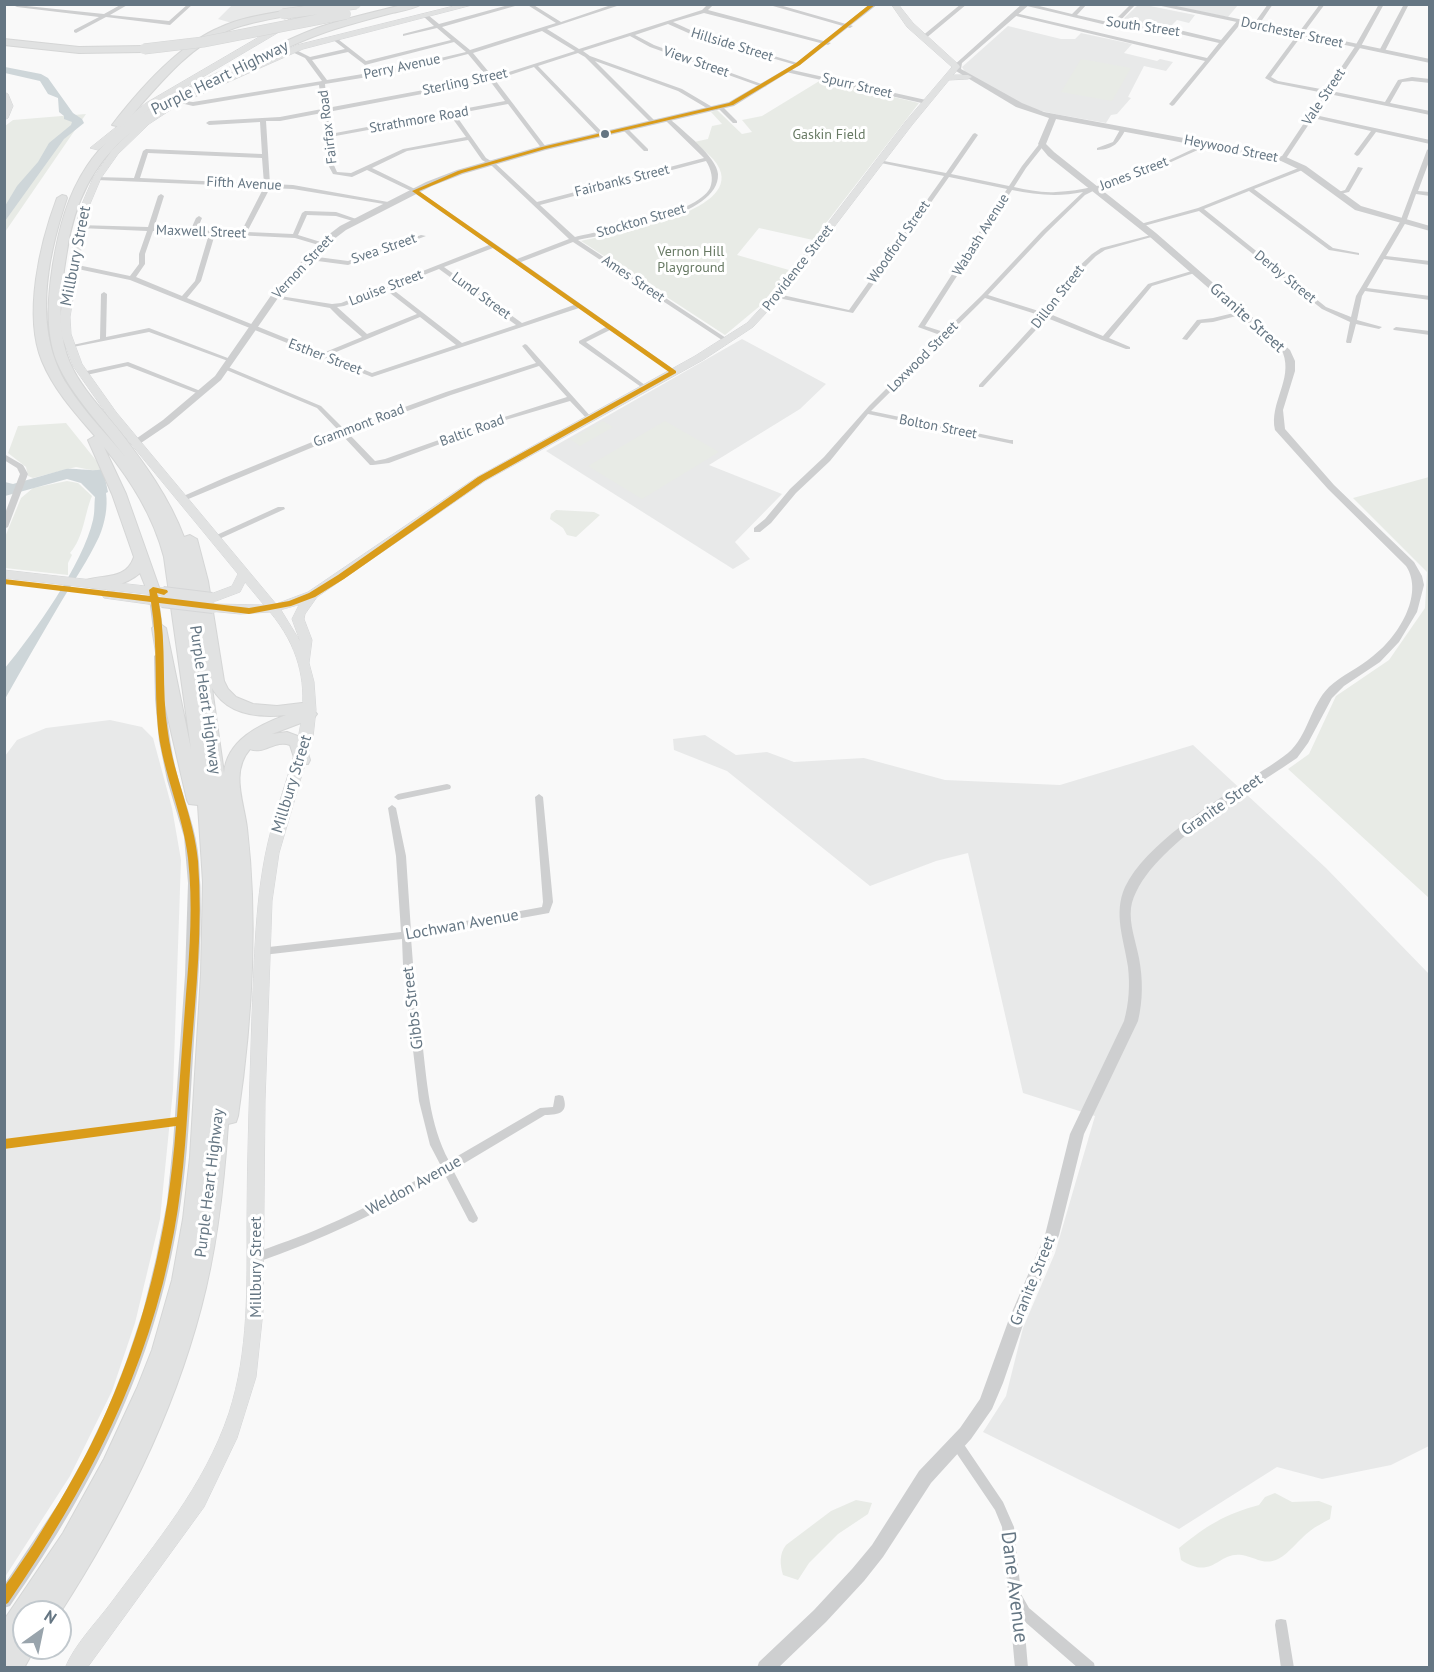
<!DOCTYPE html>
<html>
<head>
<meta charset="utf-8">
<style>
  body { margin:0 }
  #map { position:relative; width:1434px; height:1672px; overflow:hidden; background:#f9f9f9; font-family:"PT Sans",sans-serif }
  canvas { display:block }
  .frame { position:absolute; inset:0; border:6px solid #657683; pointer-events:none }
  .north { position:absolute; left:12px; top:1600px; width:60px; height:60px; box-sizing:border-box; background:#fff; border:2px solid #c1c8cd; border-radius:50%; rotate:33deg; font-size:16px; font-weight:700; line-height:24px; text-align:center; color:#657683 }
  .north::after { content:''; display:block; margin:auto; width:21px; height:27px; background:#99a4ac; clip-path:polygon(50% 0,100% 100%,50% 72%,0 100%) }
</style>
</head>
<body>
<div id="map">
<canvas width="1434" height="1672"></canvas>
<div class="frame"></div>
<div class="north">N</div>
</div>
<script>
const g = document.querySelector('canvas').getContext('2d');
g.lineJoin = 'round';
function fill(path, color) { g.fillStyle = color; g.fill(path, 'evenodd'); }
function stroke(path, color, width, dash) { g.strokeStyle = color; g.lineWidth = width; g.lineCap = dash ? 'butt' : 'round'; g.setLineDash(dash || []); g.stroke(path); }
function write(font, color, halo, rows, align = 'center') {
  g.font = font + ' "PT Sans",sans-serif'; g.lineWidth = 6; g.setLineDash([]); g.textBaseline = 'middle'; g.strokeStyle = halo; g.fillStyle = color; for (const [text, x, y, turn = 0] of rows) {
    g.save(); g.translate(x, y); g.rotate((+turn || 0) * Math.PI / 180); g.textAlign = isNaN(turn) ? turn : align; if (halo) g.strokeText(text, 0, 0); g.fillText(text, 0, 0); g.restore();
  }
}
fill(new Path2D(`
  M232 5H315L232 23 218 19Z
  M1138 5H1145L1195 15 1189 23 1177 20 1169 28 1118 24Z
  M1166 5H1238L1228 17Z
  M1008 26 1061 39H1075L1081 33 1132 44 1124 53 1157 61 1160 59 1173 62 1166 71 1144 66 1128 97 1131 98 1117 114 1111 115 1106 123 1055 114 1037 110 1010 98 965 72 962 67Z
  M742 339 826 384 800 409 709 465 782 494 735 542 750 559 733 569 546 451Z
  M110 720 142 727 153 738 172 808 181 860 173 1090 160 1219 135 1323 112 1391 70 1476 5 1577V756L17 740 46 728Z
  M705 735 736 755 767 752 794 762 864 758 945 780 1060 785 1193 745 1326 868 1429 974V1446L1391 1465 1322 1479 1277 1467 1179 1529 983 1432 1006 1396 1023 1328 1055 1253 1095 1116 1023 1093 968 853 936 861 870 886 727 771 674 750 673 739Z`), '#e8e9e9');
fill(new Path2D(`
  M1081 59 1131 68 1112 101 1061 92Z
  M821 80 919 103 813 240 759 228 737 255 789 270 761 305 725 335 581 241C610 234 731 215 721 173 718 160 703 150 694 142L708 139 712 126 722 124 711 112 717 110 742 134 752 132 742 120 762 116Z
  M86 114 5 232V126L13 120Z
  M603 421 613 427 580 446 570 439Z
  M665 421 719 452 642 499 588 466Z
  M66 423 103 469 96 471 76 467 33 478 28 476 26 467 8 453 18 426Z
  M1429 477H1430L1429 898 1288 769 1309 754 1336 696 1389 660 1425 608 1427 572 1353 498Z
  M67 481 78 483 92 496C84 515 84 537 70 553L72 555 68 563V575L5 568V537L21 498 33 488Z
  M556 510 594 512 600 515 576 537 567 535 563 528 550 519 551 514Z
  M1275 1493 1292 1502 1319 1501 1332 1506 1330 1519C1323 1523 1316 1526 1310 1531 1299 1539 1290 1553 1278 1559 1264 1566 1255 1557 1242 1555 1218 1551 1213 1581 1181 1560L1179 1548C1206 1526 1225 1514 1259 1505L1265 1497Z
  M856 1500 872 1503 868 1514 838 1534 809 1563 798 1580 783 1575C780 1565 779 1554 786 1545L831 1511Z`), '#e8ebe6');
fill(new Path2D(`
  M5 67 41 74 48 78 73 113 82 119 84 123 64 139 5 221V206L17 186 38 162 49 143 71 125 72 122 64 119V116L59 112 58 98 48 94 40 81 5 73Z
  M66 469C79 468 91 472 103 469L108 492 106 493C108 507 105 523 99 537 88 560 74 581 61 602 42 634 23 667 5 699V668C34 633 83 564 93 520 95 511 94 506 95 497L81 483 67 479 5 496V482L13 484Z`), '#ced6d9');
const secondary = new Path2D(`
  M462 4H476L303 49 181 103 149 124 118 154 101 178 87 211 70 317 71 334 82 364 116 412 276 604 308 592 477 477 695 356 747 323 773 295 906 121 952 67 907 27 891 4H898L913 23 959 65 960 67 953 75H968L972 77 968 79 949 80 912 125 779 299 753 327 703 360 485 481 317 597 305 614 304 619 312 640 309 663 314 682 316 710 313 737 279 853 272 901 265 1101 263 1311 256 1377 237 1438 204 1507 87 1668H65C75 1644 96 1623 111 1603 156 1542 204 1487 229 1413 249 1351 247 1287 247 1223 247 1154 250 1084 252 1015 255 950 255 883 274 820 296 745 328 682 270 612L240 614 209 611 207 608 213 604 264 605 245 582 240 592 216 601H208L206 598 208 595 232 586 238 574 108 416 73 366 61 334 60 317 79 211 93 178 112 150 143 120 175 99 297 45ZM299 605 292 619 300 641 281 610Z
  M4 92 8 94 13 106 8 118 4 120Z
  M4 570 163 588 169 592 163 596 4 578Z
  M108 591 162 598 168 602 162 606 104 598 102 595Z`);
const primary = new Path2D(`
  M316 4 323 6 152 107 98 150 90 148 146 103Z`);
const motorway = new Path2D(`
  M405 4H422C414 9 402 11 392 13 373 18 354 23 335 29 300 40 268 57 235 73 147 115 83 146 67 251 61 287 55 328 70 363 81 388 101 408 118 429 144 463 169 497 184 537L190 535 197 539 208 581 224 681 228 689 236 697 253 704 277 706 302 703 307 704 317 714 314 718 272 734 287 732 303 738 310 760 308 764H296L290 745C275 739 264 755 250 749 230 772 244 802 247 828 258 923 252 1022 238 1116L236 1122 228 1124C224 1186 217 1248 201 1308 172 1418 121 1518 60 1613L24 1612V1648H35L24 1668H4V1620L63 1533 104 1459 137 1388 152 1350 172 1280 183 1219 190 1157 201 974 203 882 198 805 189 804 187 800 164 701 152 628 159 623 166 628 191 749 164 557C153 515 131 481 104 447L126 494 160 590 153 595 148 593 140 573C129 583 96 596 84 583L86 580C106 574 126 580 134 557L112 494 88 440 95 436C75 413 54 390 42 361 23 315 40 243 57 198L62 195 66 196 67 198C47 257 32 330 68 386 84 412 107 434 126 458 103 427 72 397 57 362 45 331 48 296 53 264 59 229 67 196 87 166 117 121 171 96 218 73 251 58 283 41 317 28 346 18 376 12 405 4ZM212 688C227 715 259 718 286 715 259 725 227 740 224 773Z
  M283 11 288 14 286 16C266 20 246 23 227 31 183 50 153 93 121 127L112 125C139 90 179 44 221 27 240 18 262 15 283 11Z
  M4 39 79 47 144 46 149 49 144 52 79 53 4 45Z`);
stroke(secondary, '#d5d6d7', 1);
stroke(primary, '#d5d6d7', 1);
stroke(motorway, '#d5d6d6', 2);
fill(new Path2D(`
  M122 4H129L110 15 169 21 188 4H193L170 25 106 17 76 33 74 32V30L99 17 17 7 15 6 17 5 104 14Z
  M512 4H522L442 27 470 50 556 23 526 4H532L561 22 614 4H623L547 29 579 49 702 10 708 4H714L708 10 831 43 828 45 704 13 673 22 699 34 801 64 796 65 695 36 668 24 635 35 654 45 767 86 762 87 650 47 630 36 583 51 590 56 682 89 714 108V110H710L678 91 595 61 657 123 652 124 585 57 578 53 538 66 604 134V136H600L534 67 495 80 546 147V149H542L508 104 455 114 486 158 496 164 537 202 704 158 665 120 670 119C683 131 717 157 718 174 720 217 610 233 578 240L729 340V342H725L573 242 521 262 676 371V373H672L610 330 586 342 649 388 648 389H644L579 343V341L606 327 579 308 372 377 130 280 73 268 70 266 73 264 130 276 139 264V254L147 231 80 228 77 226 78 225 148 227 158 196 161 194 164 196 154 228 191 229 196 218 199 216 202 218 197 230 241 232 264 187 97 180 95 179V177L134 178 143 151 146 149 262 154 260 122 209 125 206 123 209 121 280 117 322 109 319 85 193 106 176 102V100L193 102 322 81 305 58 290 51V49H294L310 57 345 49 332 39V37L334 36 366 61 451 40 437 28 403 36V34L434 26 424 17V15H428L439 24ZM542 31 575 51 493 77 473 53ZM454 42 466 52 398 68 327 80 312 60 348 52 365 65ZM468 54 488 78 327 108 325 84 398 72ZM490 81 505 101 330 134 328 112ZM322 113 327 163 333 174 352 177 367 170 413 192 489 245 341 303 332 304 273 295V297L275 298 330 308 340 318 362 337 323 353 187 298 201 281 215 234 295 238 322 246 325 244 324 243 298 235 307 215 336 216 356 222 359 220 336 212 305 211 302 213 293 234 247 232 270 188 293 189 390 205 391 204 388 202 293 185 270 184 266 121H280ZM450 115 466 137 403 149 351 173 337 172 333 163 330 137ZM468 140 482 160 492 166 569 239 517 259 417 190 372 168 407 151ZM148 153 262 158 264 184 140 178ZM706 161C711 169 714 179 710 188 696 215 604 230 575 237L540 205ZM153 231 209 234 195 281 182 296 136 277 145 264V254ZM493 248 574 305 522 323 444 267ZM439 269 516 325 462 343 391 288ZM386 290 417 314 367 334 337 307 344 306ZM420 317 456 345 372 373 329 355Z
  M766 4H776L853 26 850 28Z
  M961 4H967L925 39H921V37Z
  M1025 4H1031L1072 14 1082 4H1087L1077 15 1112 23 1131 4H1136L1117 24 1171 28 1221 40 1237 21 1242 22 1174 105 1172 106 1169 104 1170 103 1205 61 1012 15 1015 13 1207 58 1219 43 1171 32 1123 29 1027 6Z
  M1268 4H1273L1258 26H1254L1253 25Z
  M1320 4H1325L1271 77 1278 81 1326 90 1354 48 1379 4H1384L1360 48 1331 91 1385 102 1398 80 1412 77 1430 79V83L1412 81 1402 82 1390 103 1430 111V115L1329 94 1315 115 1430 140V144L1376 132 1359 155 1357 156 1354 154 1371 131 1313 118 1285 160H1281L1280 159 1324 93 1274 83 1265 78Z
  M1404 4H1409L1385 51 1380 52 1379 51Z
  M788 69 926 100 929 102 926 104 786 72 785 71Z
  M718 106H722L737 121V123H733L718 108Z
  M623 128H627L648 149V151H644L623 130Z
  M1121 128 1126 129C1118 143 1115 149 1097 150V148L1113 142Z
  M975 133 978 135 951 174 1009 186 1022 166 1040 143 1042 142 1045 144 1026 168 1014 187C1028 190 1042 193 1056 192 1108 190 1159 165 1206 143L1211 144 1149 172 1097 189 1085 195 1046 233 988 295 1045 313 1057 299 1074 271 1092 254 1101 248 1155 234V236L1105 250 1096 256 1079 273 1063 300 1050 314 1103 336 1148 284 1195 270 1198 272 1152 286 1109 338 1130 347V349H1126L1102 340 1047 318 983 387H979V385L1042 316 985 298 871 411 1010 440H1013V444L868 414 830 461 796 493 771 523 760 532H754V528L765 519 790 489 824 457 869 406 940 335 918 327 1007 189 949 177 853 313 778 298 775 296 778 294 849 310 944 176 881 163 878 161 879 160 946 173 973 134ZM1012 190C1036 195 1059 197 1083 192L1042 231 982 295 944 332 925 326Z
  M1430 148V159L1418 191 1430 192V196L1416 194 1406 222 1386 256 1430 261V265L1384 259 1367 288 1430 296V300L1365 291 1362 296 1357 320 1382 327 1379 329 1356 324 1351 343H1347L1346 342 1350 322 1322 309 1199 211 1140 227 1137 225 1198 208 1301 167H1305V169L1254 189 1333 248 1359 253V255L1329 250 1249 191 1204 209 1326 307 1351 317 1356 296 1400 222 1427 150Z
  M1358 167 1363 168 1349 192 1335 195V193L1345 190Z
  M421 235 426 236 348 265 310 260 307 258 310 256 348 261Z
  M104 292 107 294 106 337 149 328 233 360 232 361H228L149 332 68 348V346L100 339 101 294Z
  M1242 311 1244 312V314L1213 322 1201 323 1187 340 1182 339 1197 320 1213 318Z
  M1396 327 1430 331V335L1394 330 1393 329Z
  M525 344 527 345 592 418V420H588L570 401 502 421 389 463 373 465H370L342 435 186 500H183L179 498 224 478 339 431 317 408 224 369V367H228L321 406 344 429 446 392 536 363 522 346ZM539 366 567 397 498 419 385 459 375 461 348 433 451 395Z
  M128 362 203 392 204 393 201 395 199 394 127 366 82 376 79 374 82 372Z
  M4 454 23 465 28 474 8 527 4 529V516L20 474 17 468 4 460Z
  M278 507H284L285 509 217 540H214L210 538Z
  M447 784 450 785 451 787 450 789 398 800 394 797 398 794Z
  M539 794 543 797 553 902 549 913 411 938C413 972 418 1006 422 1040 427 1081 429 1124 449 1161L540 1108 553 1107 555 1096 559 1095 563 1096C569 1112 560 1115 545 1115L453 1170 478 1218 477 1221 473 1223 469 1221 445 1175C384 1210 322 1240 255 1263L251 1262 249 1258 251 1254C276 1245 301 1237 325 1226 365 1209 403 1188 441 1166L430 1145 419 1101 403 965 402 939 263 955 260 954 258 951 260 948 401 932 396 856 388 808 392 805 396 808 406 856 411 931 542 907 543 902 535 797Z
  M957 1438 961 1440 1003 1502 1014 1527 1021 1594 1029 1608 1094 1663 1095 1668H1078L1024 1621 1028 1668H1015L1002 1527 995 1510 953 1448 951 1444 953 1440Z
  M1281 1619 1286 1620 1287 1625 1294 1668H1281L1275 1625 1276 1620Z`), '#cecfd0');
fill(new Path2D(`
  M870 4H878L800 65 734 106 546 150 463 174 432 186 346 230 325 246 278 298 221 380 169 424 138 445 135 446 130 443 163 420 215 376 272 294 319 242 340 226 426 182 457 170 541 146 729 102 796 63Z
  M1022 4H1030L962 63 961 69 1022 103 1044 112 1286 157 1306 166 1361 206 1430 226V231L1355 210 1300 170 1281 161 1056 119 1046 144 1054 152 1156 233 1290 350 1295 361V371L1283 410 1285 429 1334 485 1414 562 1422 576 1424 585 1417 612 1399 642 1380 662 1344 686 1332 698 1308 743 1297 758C1251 790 1141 851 1131 908 1129 924 1136 942 1139 958 1143 979 1143 1000 1138 1021L1084 1134 1059 1235 1025 1319 1003 1383 992 1409 971 1439 931 1483 883 1557 864 1581 826 1622 778 1668H757L759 1662 814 1610 852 1569 872 1545 919 1471 960 1428 980 1399 1009 1319 1045 1235 1070 1134 1124 1021C1129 1003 1130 985 1128 967 1124 939 1113 914 1125 887 1145 845 1212 803 1251 778 1263 770 1277 762 1288 753 1308 736 1310 706 1329 687 1342 675 1359 668 1373 656 1397 638 1425 595 1406 566L1328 489 1275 430C1269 403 1293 380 1283 353L1150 237 1048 156 1038 144 1049 118 1016 107 956 71 952 67Z
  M1152 4H1167L1430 59V63Z
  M153 587 158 590 164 638 159 642 154 638 148 590Z
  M159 652 164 656C165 694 167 733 176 770 184 801 197 830 199 862 204 926 197 992 193 1056 190 1104 188 1153 181 1201 159 1356 98 1479 10 1606L4 1608V1585L60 1501 86 1454 108 1408 126 1362 143 1311 156 1258 167 1202 173 1143 185 975 188 883 184 837 167 780 159 741 155 699 154 656Z`), '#cecfd0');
fill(secondary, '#e1e2e2');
fill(primary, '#e1e2e2');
fill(motorway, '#e1e2e2');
const secondaryBridge = new Path2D(`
  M163 592 212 598
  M162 602 213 608`);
const motorwayBridge = new Path2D(`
  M283 14 356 4
  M144 49 203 42 346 14`);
stroke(secondaryBridge, '#d5d6d7', 12, []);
stroke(motorwayBridge, '#d5d6d6', 11, []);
stroke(secondaryBridge, '#e1e2e2', 10);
stroke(motorwayBridge, '#e1e2e2', 10);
fill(new Path2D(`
  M870 4H876L800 65 733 105 545 149 462 173 419 191 676 371V373L484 481 344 579 315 597 291 606 249 614 159 603C167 646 161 690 168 733 174 777 194 817 198 861 203 926 196 991 191 1055 187 1114 185 1174 174 1232 149 1371 87 1488 8 1603L4 1605C4 1600 3 1592 5 1587 6 1583 10 1579 12 1576 19 1566 26 1555 33 1545 56 1508 79 1470 98 1430 144 1332 168 1234 176 1126L4 1149V1139L177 1117C180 1076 183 1035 186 994 190 949 193 903 188 858 183 814 163 773 158 729 154 687 158 644 151 602L4 584V579L150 596 149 590 153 587 167 590 168 592 164 595 157 593 158 597 249 608 289 601 309 593 338 575 478 477 669 372 412 191 458 171 542 147 729 103 796 63Z`), '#da9c1a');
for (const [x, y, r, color] of [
  [605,134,5,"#657683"]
]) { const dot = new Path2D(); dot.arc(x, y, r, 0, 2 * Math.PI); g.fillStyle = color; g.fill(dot); stroke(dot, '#fff', 2); }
write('14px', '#657683', '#fff', [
  ["South Street",1143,27,8],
  ["Dorchester Street",1292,33,12],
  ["Hillside Street",732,45,17],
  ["View Street",696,62,19],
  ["Perry Avenue",402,67,-12],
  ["Sterling Street",465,82,-12],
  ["Spurr Street",857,86,13],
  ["Vale Street",1324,97,-56],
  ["Strathmore Road",419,120,-10],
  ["Fairfax Road",328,127,-97],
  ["Heywood Street",1231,149,11],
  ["Jones Street",1134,174,-21],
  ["Fairbanks Street",622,181,-14],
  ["Fifth Avenue",244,184,3],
  ["Stockton Street",641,221,-16],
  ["Maxwell Street",201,232,2],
  ["Wabash Avenue",981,235,-58],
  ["Woodford Street",899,242,-55],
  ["Svea Street",384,249,-19],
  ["Vernon Street",303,267,-47],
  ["Providence Street",798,268,-52],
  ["Derby Street",1285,277,39],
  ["Ames Street",633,279,34],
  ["Louise Street",386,288,-21],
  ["Lund Street",481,296,36],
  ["Dillon Street",1058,297,-52],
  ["Esther Street",325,357,21],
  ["Loxwood Street",923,357,-45],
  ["Grammont Road",359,426,-21],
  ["Bolton Street",938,427,11],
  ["Baltic Road",472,431,-20]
]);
write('14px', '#687a64', '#fff', [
  ["Gaskin Field",829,135],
  ["Vernon Hill",691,252],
  ["Playground",691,268]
]);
write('16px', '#657683', '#fff', [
  ["Purple Heart Highway",220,78,-26],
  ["Millbury Street",76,256,-79],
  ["Granite Street",1247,318,42],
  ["Purple Heart Highway",205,700,82],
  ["Millbury Street",292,784,-73],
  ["Granite Street",1222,805,-35],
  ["Lochwan Avenue",462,925,-10],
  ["Gibbs Street",413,1008,-97],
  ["Purple Heart Highway",210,1183,-83],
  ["Weldon Avenue",414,1186,-29],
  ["Millbury Street",256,1267,-90],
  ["Granite Street",1033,1281,-68]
]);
write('20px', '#657683', '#fff', [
  ["Dane Avenue",1014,1587,83]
]);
</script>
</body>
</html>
